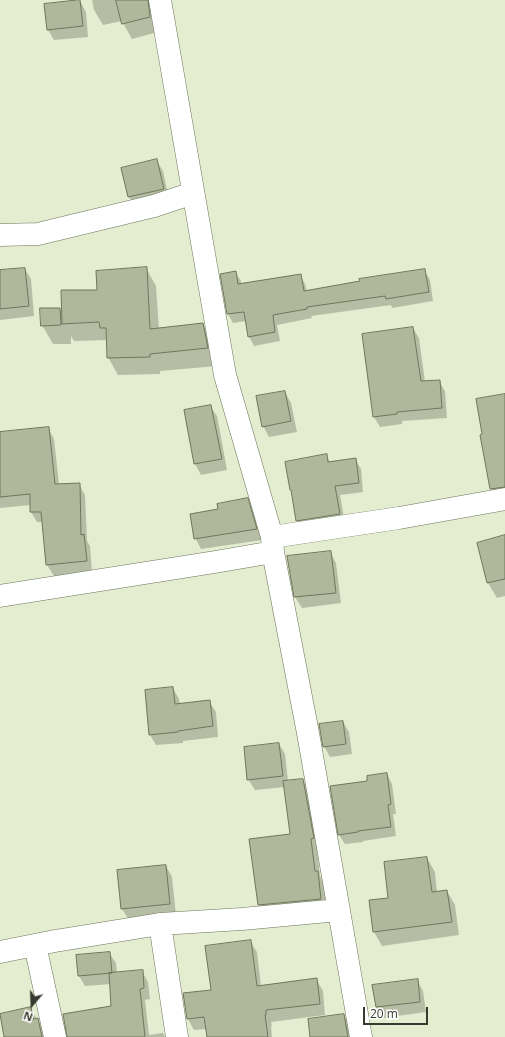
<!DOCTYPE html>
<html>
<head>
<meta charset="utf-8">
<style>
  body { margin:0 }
  #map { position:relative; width:505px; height:1037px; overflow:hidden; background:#e4edcf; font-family:"Open Sans",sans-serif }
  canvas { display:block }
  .north { position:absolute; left:12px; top:985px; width:40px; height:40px; -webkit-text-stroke:3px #fff; paint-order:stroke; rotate:199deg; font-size:11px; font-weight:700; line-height:16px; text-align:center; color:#373a2e }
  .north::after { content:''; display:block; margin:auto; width:14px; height:18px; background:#373a2e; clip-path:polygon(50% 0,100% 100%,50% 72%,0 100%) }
  .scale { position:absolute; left:363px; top:1007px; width:65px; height:18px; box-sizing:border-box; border:2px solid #373a2e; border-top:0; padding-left:5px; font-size:12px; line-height:14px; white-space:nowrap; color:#373a2e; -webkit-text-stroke:3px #fff; paint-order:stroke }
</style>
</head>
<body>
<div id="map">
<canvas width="505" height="1037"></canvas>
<div class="north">N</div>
<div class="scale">20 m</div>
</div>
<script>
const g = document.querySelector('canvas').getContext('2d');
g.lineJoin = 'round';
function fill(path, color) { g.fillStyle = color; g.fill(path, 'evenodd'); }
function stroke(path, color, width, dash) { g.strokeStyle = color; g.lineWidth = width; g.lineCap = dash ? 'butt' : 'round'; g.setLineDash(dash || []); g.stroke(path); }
fill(new Path2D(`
  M92 0H154L158 32 132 39 122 21 103 25 94 10Z
  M80 1 86 12 88 37 54 40 48 30Z
  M156 160 163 171 169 199 136 207 129 197Z
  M146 268 156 286 159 329 203 324 213 342 217 366 160 371V374L118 375 108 357V340L74 341 71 336V344H53L42 325 60 309 63 315 98 291Z
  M25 269 31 279 34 316 0 320V271Z
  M424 270 430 280 433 301 392 308 391 305 311 316 312 318 277 325 280 341 254 346 249 336 246 321 233 323 228 314 221 274 235 272 241 281V285L300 275 305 284 307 291Z
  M413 328 419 338 425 382 439 381 445 391 447 418 402 421V424L380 427 374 417Z
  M285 392 291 403 297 432 269 437 263 426Z
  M505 395V500L499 501 491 489Z
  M210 406 217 416 227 470 201 475 195 464 185 411Z
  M48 428 54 439 59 484H79L85 495 87 541 90 546 92 572 54 576 47 565 43 522H37L31 512V505L0 508V464Z
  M326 455 330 462 355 459 361 469 363 492 340 495 345 524 302 530 297 520Z
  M247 499 253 510 262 540 201 549 195 538 219 510Z
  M505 536V596L497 598 488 583Z
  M330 552 336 563 341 603 302 608 295 597 288 557Z
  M173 688 179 699 180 705 209 701 216 712 218 737 183 741V743L156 745 150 735Z
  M343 722 349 732 352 754 330 757 324 746Z
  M279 744 285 754 288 781 303 780 309 790 319 849H317L320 876 324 883 327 910 265 915 259 905 291 835 285 787 255 790 248 779Z
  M387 774 392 784 396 814H393L396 836 363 841V842L345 844 339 835 369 782Z
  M427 858 435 872 437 892 447 891 455 905 459 935 382 946 374 932 389 898Z
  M166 866 172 877 176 915 129 920 122 909 118 871Z
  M250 941 257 952 261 986 316 979 323 991 325 1015 271 1022 272 1026H271L272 1037H208L207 1029 194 1030 188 1019 212 991Z
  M109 953 116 963 117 973 142 971 148 982 150 999 145 1000 149 1035 163 1033 165 1037H68L112 1007 111 984 85 986 79 976Z
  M417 980 423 991 426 1012 383 1018 376 1007 374 986Z
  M30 1008 44 1030 45 1037H5Z
  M344 1015 350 1026 352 1037H311Z`), '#0003');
const building = new Path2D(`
  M80 0 83 26 47 30 44 4Z
  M116 0H148L150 17 122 24Z
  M157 159 164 189 128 197 121 168Z
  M147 267 150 329 203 323 208 348 150 354V357L107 358 106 328H100L99 322 62 324 61 290H97L96 271Z
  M25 268 29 306 0 309V270Z
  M425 269 429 292 386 299 385 296 307 307V309L273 315 275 332 248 337 244 312 227 314 220 274 236 271 238 284 301 274 304 291 360 281 359 279Z
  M40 308H60L61 325 41 326Z
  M413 327 421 381 440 380 442 408 397 412V414L373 417 362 334Z
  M285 391 291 421 262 427 256 396Z
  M505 394V487L490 489 480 435 482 434 476 399Z
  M211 405 222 459 194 464 184 410Z
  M49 427 55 484 80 483 81 535 84 534 87 561 46 565 41 512H30V494L0 497V432Z
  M327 454 328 462 356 458 359 483 335 486 340 514 296 521 291 490H290L285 462Z
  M248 498 257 529 194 539 190 514 218 509 217 504Z
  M505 535V579L487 583 477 543Z
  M331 551 336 593 294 597 287 556Z
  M173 687 175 704 210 700 213 726 178 731V732L149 735 145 690Z
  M343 721 346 744 323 747 319 724Z
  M279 743 283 776 247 780 244 747Z
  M387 773 391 804 388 805 391 827 358 831V832L338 835 330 786 367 781V776Z
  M303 779 314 838 311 839 315 871H318L321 899 258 905 249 839 290 834 283 781Z
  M427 857 432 892 447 890 452 922 373 932 369 900 388 898 384 862Z
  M166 865 170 904 121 909 117 870Z
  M251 940 257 986 317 978 320 1004 266 1010V1015H265L268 1037H207L204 1017 187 1019 183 993 211 990 205 946Z
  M110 952 112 973 78 976 76 955Z
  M143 970 144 988 140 989 145 1037H67L63 1014 111 1006 109 973Z
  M418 979 420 1002 376 1007 372 985Z
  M31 1007 33 1019 38 1018 42 1037H4L0 1014Z
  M344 1014 348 1037H310L308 1019Z`);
fill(building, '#b0b89c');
stroke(building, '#6e765b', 1);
const minor = new Path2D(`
  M160 0 225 375 272 537 273 552 308 733 361 1037
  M0 235 38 234 154 206 193 193
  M272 537 399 518 505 499
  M0 596 215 562 273 552
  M160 924 177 1037
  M35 945 55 1037
  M0 952 55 941 160 924 242 919 339 910`);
stroke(minor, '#6c745a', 23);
stroke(minor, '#fff', 22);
</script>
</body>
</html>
